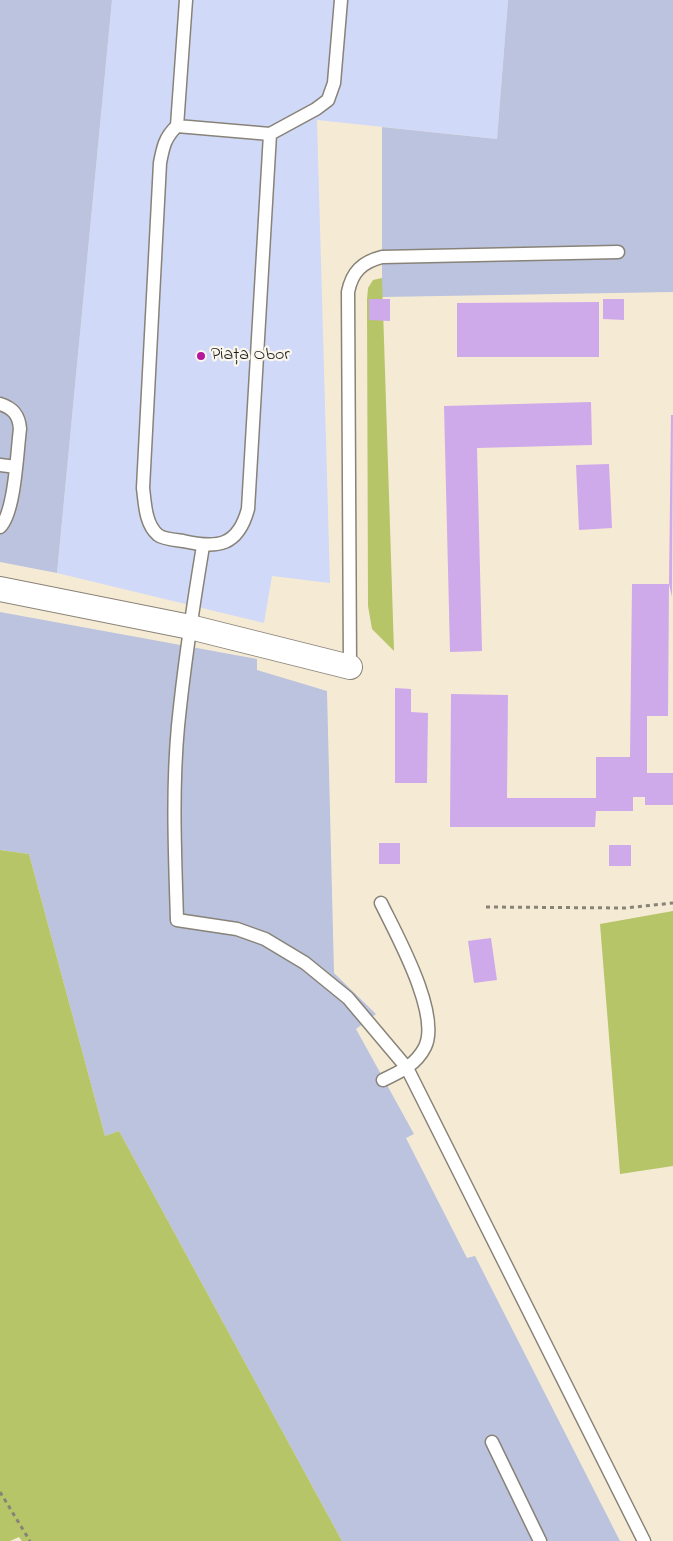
<!DOCTYPE html>
<html>
<head>
<meta charset="utf-8">
<style>
  body { margin:0 }
  canvas { display:block; background:#f5ead4 }
</style>
</head>
<body>
<canvas width="673" height="1541"></canvas>
<script>
const g = document.querySelector('canvas').getContext('2d');
g.lineJoin = 'round';
function fill(path, color) { g.fillStyle = color; g.fill(path, 'evenodd'); }
function stroke(path, color, width, dash) { g.strokeStyle = color; g.lineWidth = width; g.lineCap = dash ? 'butt' : 'round'; g.setLineDash(dash || []); g.stroke(path); }
function write(font, color, halo, rows, align = 'center') {
  g.font = font + ' "Indie Flower",sans-serif'; g.lineWidth = 4.5; g.setLineDash([]); g.textBaseline = 'middle'; g.strokeStyle = halo; g.fillStyle = color; for (const [text, x, y, turn = 0] of rows) {
    g.save(); g.translate(x, y); g.rotate((+turn || 0) * Math.PI / 180); g.textAlign = isNaN(turn) ? turn : align; if (halo) g.strokeText(text, 0, 0); g.fillText(text, 0, 0); g.restore();
  }
}
fill(new Path2D(`
  M112 0H508L497 139 317 120 330 583 272 576 264 623 57 573Z`), '#d1d9f9');
fill(new Path2D(`
  M0 0H112L57 573 0 562Z
  M508 0H673V292L382 297V127L497 139Z
  M0 612 257 659V670L327 691 334 973 376 1014 356 1029 414 1134 406 1138 467 1258 475 1256 620 1541H342L119 1131 105 1136 29 854 0 850Z`), '#bbc3de');
fill(new Path2D(`
  M382 278 394 651 372 629 368 606 367 300 368 288 373 280Z
  M0 850 29 854 105 1136 119 1131 342 1541H22L19 1537 10 1541H0Z
  M673 911V1166L620 1174 600 924Z`), '#b6c568');
fill(new Path2D(`
  M369 299H390V321L369 320Z
  M603 299H624V320L603 319Z
  M599 302V357H457V303Z
  M591 402 592 445 477 448 482 651 450 652 444 406Z
  M671 415H673L672 597 669 584Z
  M609 464 612 528 579 530 576 465Z
  M632 584H669L668 716H647V773H673V805H645V797H633V811H596L595 827H450L451 694 508 695 507 798H596V757H630Z
  M395 688 411 689V712L428 713 427 783H395Z
  M379 843H400V864H379Z
  M609 845H631V866H609Z
  M491 938 497 980 474 983 468 941Z`), '#cfaaeb');
const lane = new Path2D(`
  M177 126 186 0
  M270 134 248 509C238 546 218 549 183 541 176 540 163 539 158 535 145 524 145 503 143 488L160 163C163 147 165 137 177 126L270 134 316 109 328 100 334 83 341 0
  M0 404C13 408 19 415 20 429 17 451 15 513 0 527
  M0 465 16 467
  M203 546C193 606 184 666 178 726 172 791 175 855 177 920L237 929 265 939 305 963 348 998 407 1068 644 1541
  M350 667 348 292C352 272 362 262 382 257L618 252
  M381 903C396 934 441 1014 425 1047 416 1065 400 1072 383 1080
  M492 1442 540 1541`);
const street = new Path2D(`
  M0 589 190 627 350 667`);
stroke(lane, '#888378', 15);
stroke(street, '#888378', 26);
stroke(new Path2D(`
  M486 907 625 908 673 903
  M0 1492 30 1541`), '#888378', 3, [4, 4]);
stroke(lane, '#fff', 12);
stroke(street, '#fff', 24);
for (const [x, y, r, color] of [
  [201,356,5,"#b5179e"]
]) { const dot = new Path2D(); dot.arc(x, y, r, 0, 2 * Math.PI); g.fillStyle = color; g.fill(dot); stroke(dot, '#fbf7ec', 2); }
write('18px', '#1c1c1c', '#fbf7ec', [
  ["Piața Obor",211,356]
], 'left');
</script>
</body>
</html>
